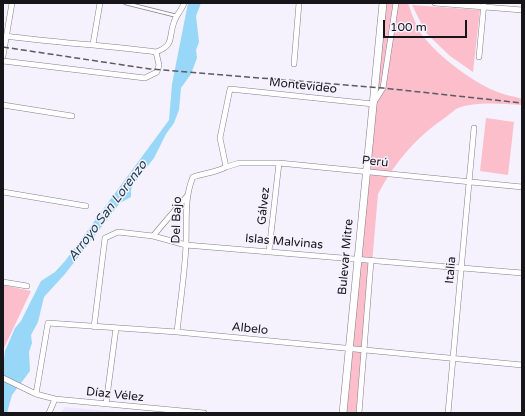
<!DOCTYPE html>
<html>
<head>
<meta charset="utf-8">
<style>
  body { margin:0 }
  #map { position:relative; width:525px; height:416px; overflow:hidden; background:#f5f1fd; font-family:"Varela Round",sans-serif }
  canvas { display:block }
  .frame { position:absolute; inset:0; border:4px solid #16151a; pointer-events:none }
  .scale { position:absolute; left:383px; top:20px; width:84px; height:18px; box-sizing:border-box; border:2px solid #16151a; border-top:0; padding-left:5px; font-size:12px; line-height:14px; white-space:nowrap; color:#16151a; -webkit-text-stroke:3px #f5f1fd; paint-order:stroke }
</style>
</head>
<body>
<div id="map">
<canvas width="525" height="416"></canvas>
<div class="frame"></div>
<div class="scale">100 m</div>
</div>
<script>
const g = document.querySelector('canvas').getContext('2d');
g.lineJoin = 'round';
function fill(path, color) { g.fillStyle = color; g.fill(path, 'evenodd'); }
function stroke(path, color, width, dash) { g.strokeStyle = color; g.lineWidth = width; g.lineCap = dash ? 'butt' : 'round'; g.setLineDash(dash || []); g.stroke(path); }
function write(font, color, halo, rows, align = 'center') {
  g.font = font + ' "Varela Round",sans-serif'; g.lineWidth = 3; g.setLineDash([]); g.textBaseline = 'middle'; g.strokeStyle = halo; g.fillStyle = color; for (const [text, x, y, turn = 0] of rows) {
    g.save(); g.translate(x, y); g.rotate((+turn || 0) * Math.PI / 180); g.textAlign = isNaN(turn) ? turn : align; if (halo) g.strokeText(text, 0, 0); g.fillText(text, 0, 0); g.restore();
  }
}
fill(new Path2D(`
  M65 407 126 413H61Z`), '#ece5fb');
fill(new Path2D(`
  M383 3H408C411 12 415 23 420 32 435 54 471 81 495 91 504 95 513 96 522 99V105C502 104 477 101 458 108 454 110 450 114 446 117 417 136 394 163 378 194L359 413H343Z
  M412 5 480 10 473 72 450 56 426 33Z
  M486 118 514 122 508 175 480 171Z
  M3 285 31 291 3 350Z`), '#fcbecb');
fill(new Path2D(`
  M188 3H201L196 16 199 42 196 50 197 58 191 74 181 88 179 110 174 123 166 134 154 158 133 185 131 190V197L120 203 65 274 44 297 38 322 31 335 32 343 29 352 30 371 12 395 7 413H3L4 360 5 351 15 328 21 321 41 281 55 272 65 261 169 120 172 84Z`), '#99d7f9');
const lane = new Path2D(`
  M125 3 177 16`);
const street = new Path2D(`
  M435 3 522 10
  M6 36C56 43 106 45 156 52 175 45 168 38 174 22 176 15 182 10 184 3
  M93 44 100 3
  M3 56 12 3
  M479 57 484 3
  M3 61 145 78 157 72 159 65 156 52
  M294 64 299 3
  M3 105 72 116
  M226 167 239 163H279L522 187
  M3 192 86 206
  M153 236 187 196
  M269 251 279 163
  M3 282 27 286
  M94 327 105 238 118 232 153 236 186 245 522 273
  M177 332C180 303 185 273 186 244 187 221 184 198 193 177 204 173 215 173 226 167L220 138 230 89 373 104 383 88 396 3
  M3 378 36 394 55 399 204 413
  M36 394 48 323 177 332 522 365
  M106 404 116 328
  M49 413 55 399
  M359 413 371 261
  M448 413 474 128`);
const secondary = new Path2D(`
  M343 413 383 3`);
stroke(lane, '#837f8c', 4);
stroke(street, '#837f8c', 6);
stroke(secondary, '#837f8c', 8);
stroke(lane, '#fff', 2.5);
stroke(street, '#fff', 5);
stroke(secondary, '#fff', 7);
stroke(new Path2D(`
  M3 47 150 69 383 88 522 103`), '#5d5b62', 1.5, [6, 3]);
write('12px', '#16151a', '#f5f1fd', [
  ["Montevideo",303,86,6],
  ["Perú",375,162,6],
  ["Gálvez",264,206,-84],
  ["Del Bajo",177,220,-88],
  ["Islas Malvinas",284,242,5],
  ["Bulevar Mitre",346,257,-85],
  ["Italia",451,270,-85],
  ["Albelo",250,329,6],
  ["Díaz Vélez",115,395,6]
]);
write('italic 13px', '#1d4053', '#f5f1fd', [
  ["Arroyo San Lorenzo",108,211,-53]
]);
</script>
</body>
</html>
